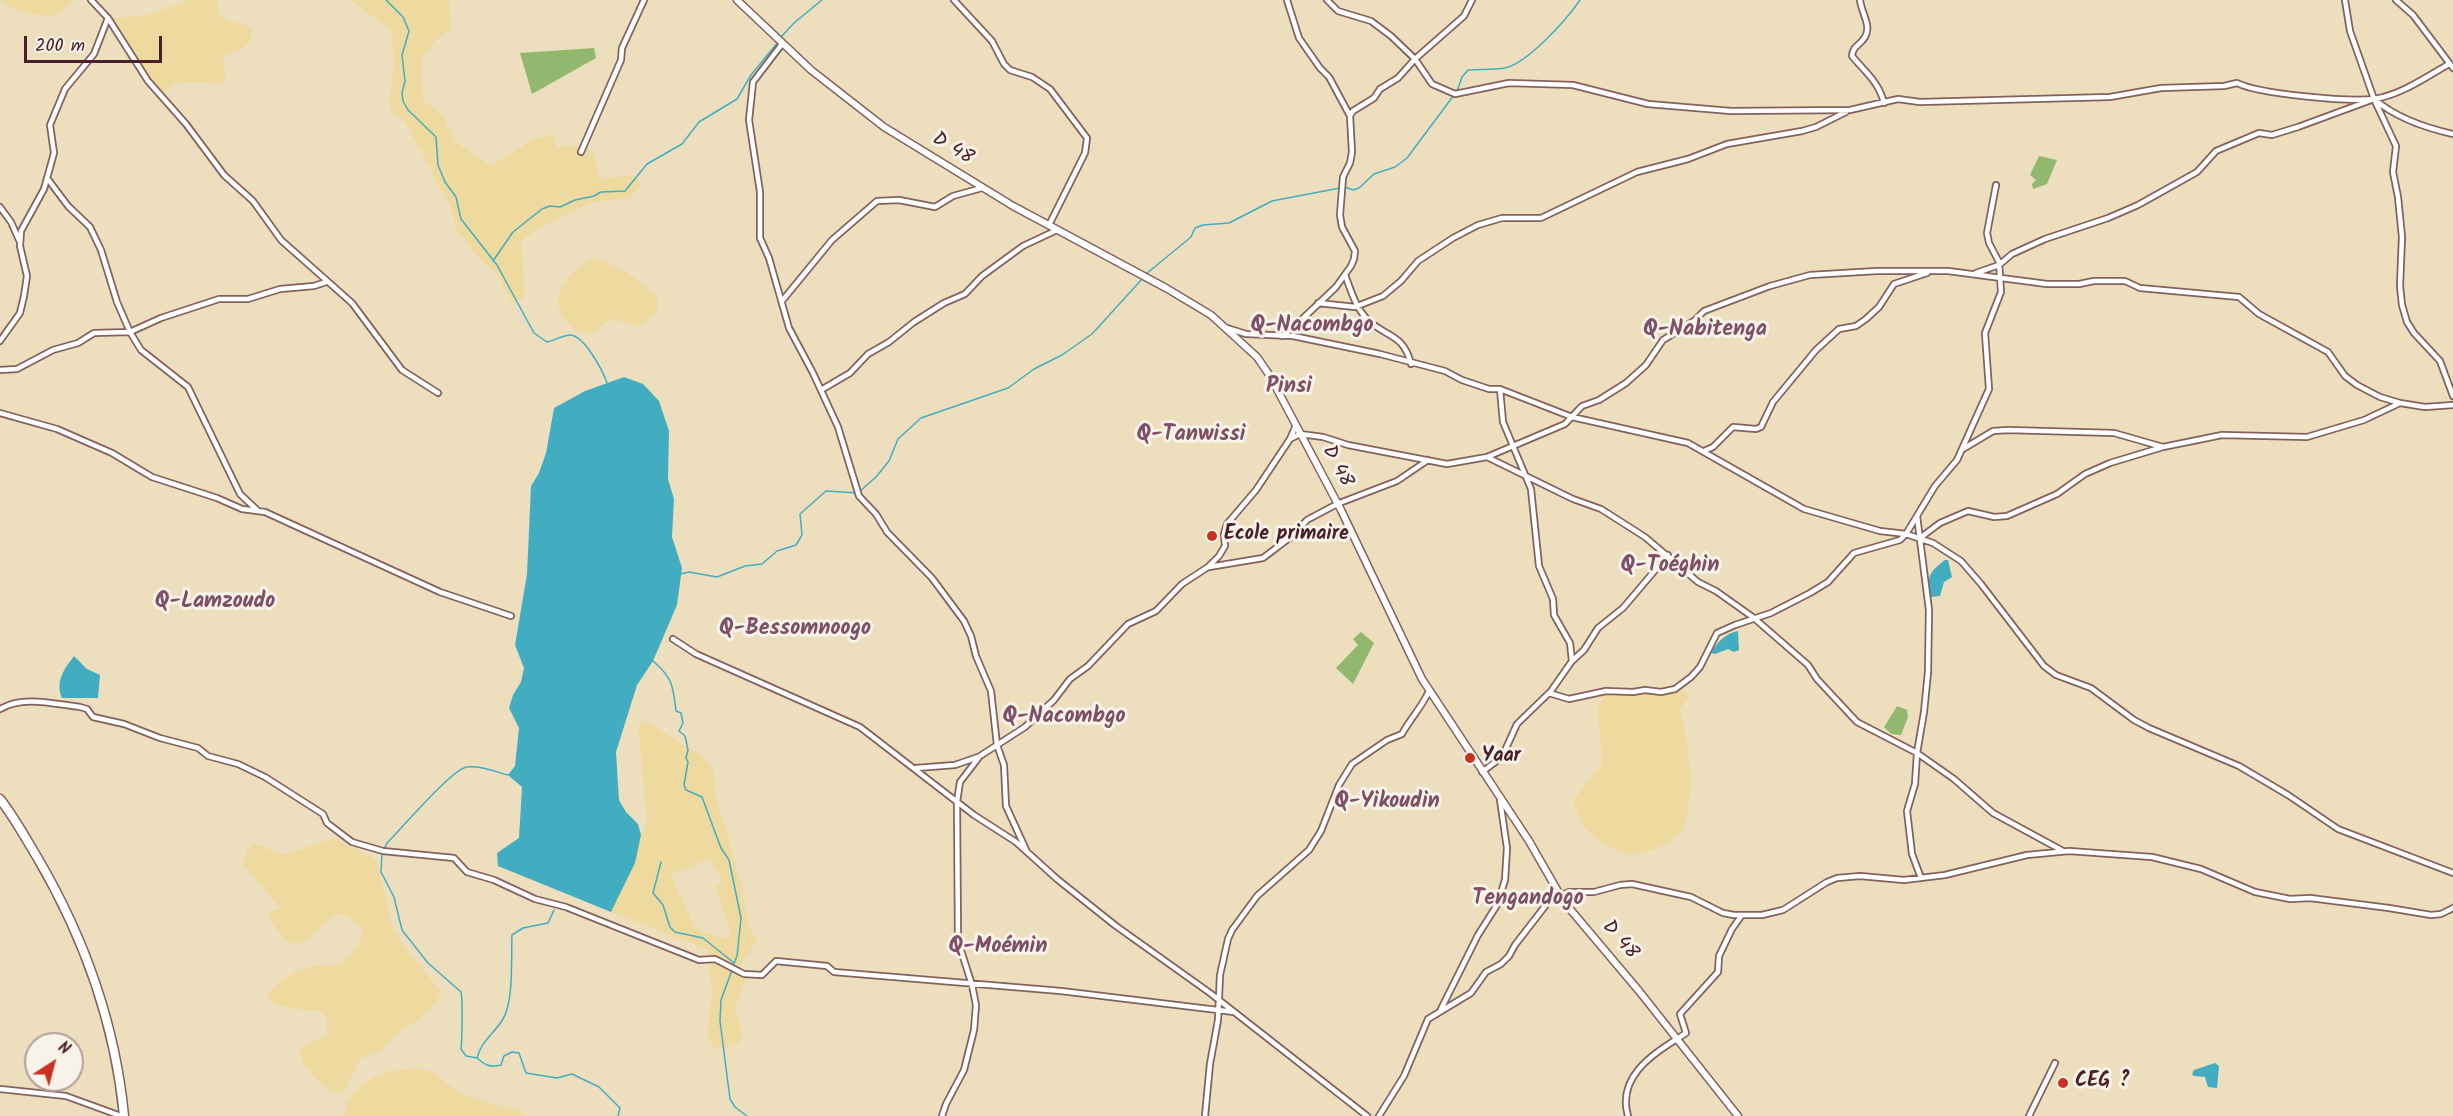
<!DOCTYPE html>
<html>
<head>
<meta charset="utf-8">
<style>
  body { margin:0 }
  #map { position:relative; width:2453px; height:1116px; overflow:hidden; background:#eddfbe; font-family:Kalam,sans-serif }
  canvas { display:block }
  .north { position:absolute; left:24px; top:1032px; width:60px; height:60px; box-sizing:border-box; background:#f7f3e8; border:2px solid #b29e9c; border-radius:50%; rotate:36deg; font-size:16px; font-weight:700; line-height:24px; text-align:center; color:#4a1f2b }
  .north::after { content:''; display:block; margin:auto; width:21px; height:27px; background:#c8321e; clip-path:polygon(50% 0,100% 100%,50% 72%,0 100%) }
  .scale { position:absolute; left:24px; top:36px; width:138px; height:27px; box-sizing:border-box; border:3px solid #4a1f2b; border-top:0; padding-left:8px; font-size:18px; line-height:21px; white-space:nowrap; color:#4a1f2b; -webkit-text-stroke:4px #f7f3e8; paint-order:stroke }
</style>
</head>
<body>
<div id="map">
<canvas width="2453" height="1116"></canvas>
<div class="north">N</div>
<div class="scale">200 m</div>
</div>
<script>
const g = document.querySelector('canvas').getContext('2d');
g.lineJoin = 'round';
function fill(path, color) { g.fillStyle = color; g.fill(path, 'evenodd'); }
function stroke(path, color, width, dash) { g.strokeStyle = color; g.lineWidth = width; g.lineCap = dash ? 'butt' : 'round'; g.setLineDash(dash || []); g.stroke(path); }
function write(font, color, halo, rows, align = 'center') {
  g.font = font + ' Kalam,sans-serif'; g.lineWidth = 6; g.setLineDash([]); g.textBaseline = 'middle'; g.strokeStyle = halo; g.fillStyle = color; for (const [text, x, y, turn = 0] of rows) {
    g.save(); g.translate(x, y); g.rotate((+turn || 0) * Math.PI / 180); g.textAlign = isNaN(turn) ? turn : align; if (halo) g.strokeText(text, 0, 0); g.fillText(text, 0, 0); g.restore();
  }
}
fill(new Path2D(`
  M594 48 596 58 532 94 520 53Z
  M2039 156 2057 160 2047 184 2033 189 2032 184 2036 180 2030 175Z
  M1361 632 1374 643 1353 684 1336 668 1358 645 1353 639Z
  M1897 706 1907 710 1908 717 1901 735 1891 734 1884 727Z`), '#91b86e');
fill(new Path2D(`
  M0 0H74L56 16C38 17 12 11 0 0Z
  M190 0H218L217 12C232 28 238 19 251 28 254 48 241 49 225 55L223 61 226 83C213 84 180 80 171 85 168 88 164 93 161 96L108 18 144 16Z
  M350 0H449L451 29 435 41 422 58 423 100 442 115 456 142 491 166 532 140 552 134 557 147 576 145 593 150 599 175 603 179 632 175 640 180V186L629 198 594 202 536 230 521 241 525 296 513 304 497 274 477 256 456 228 452 209 404 120 392 113 389 104 394 62 392 37 387 26Z
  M590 259C609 258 643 283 657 296V311L642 326 610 319 593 333 580 332C574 327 566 322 562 315 549 292 572 271 590 259Z
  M1675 686 1690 695 1680 710C1689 745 1696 791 1684 825 1680 836 1668 844 1657 848 1630 858 1615 854 1594 836 1591 833 1586 830 1584 826 1579 819 1576 808 1573 801L1602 763 1598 708 1606 691 1633 692 1651 687Z
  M645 721 705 758 713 769 715 793 741 883 749 928 758 940 739 966 745 982 735 1008 742 1037 738 1043 716 1050 707 1037 712 993 708 950 611 912 635 863 641 835 647 820 638 726ZM709 859 723 881 716 886 731 936 722 938 696 930 670 875Z
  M333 838 372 857 378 863 391 923 403 945 442 993 431 1008 414 1023 404 1028 381 1050 360 1059 344 1093C324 1092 306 1071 299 1053L303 1047 327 1035V1019L320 1011C304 1009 276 1010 267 996 277 979 300 969 319 965 325 964 332 966 338 964 351 960 359 944 363 931 337 897 328 924 308 939 289 954 274 927 268 913L280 908 242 863 248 849 254 844 282 854 291 853Z
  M414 1068 433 1072 459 1093 500 1107 515 1109 527 1116H343C354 1079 380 1072 414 1068Z`), '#eeda9e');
fill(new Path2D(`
  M624 377 643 384 659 401 669 431 668 479 674 499 672 537 682 568 677 605 653 661 637 685 616 752 619 800 626 812 638 824 641 835 635 863 611 912 498 866 497 853 519 838 522 787 508 775 515 766 519 728 509 708 513 695 521 682 524 668 515 645 527 574 531 486 539 473 546 453 554 408 585 391Z
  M1945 560H1948L1952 577 1944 582 1940 596 1931 597C1927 576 1928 573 1945 560Z
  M1738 631 1739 650 1734 652 1728 649 1715 654 1711 653C1717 642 1726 633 1738 631Z
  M74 656 87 669 100 675 98 698H62C55 682 64 669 74 656Z
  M2215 1063 2219 1066 2217 1088 2208 1087 2205 1077 2194 1076 2192 1074 2194 1070Z`), '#42adc1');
stroke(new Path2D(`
  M386 0 403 17 409 31 402 55 405 81 402 93 403 101 408 110 436 137 438 165 445 182 456 197 461 219 497 265 534 333 547 342C554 341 563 335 570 335 584 335 603 371 607 383
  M781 37 794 23 822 0
  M1457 91 1462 77 1468 70C1480 69 1494 70 1505 68 1528 63 1567 19 1580 0
  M1345 187 1353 190 1359 188 1374 174 1395 167 1407 158 1454 95
  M493 261 513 232 542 209 550 206 560 207 575 200 594 196 601 192 625 191 647 164 682 144 699 122 737 99 751 75 778 42
  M1146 274 1191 237 1195 228 1203 225 1229 223 1272 201 1340 188
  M680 574 689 572 717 577 745 566 762 564 777 551 796 545 802 535 800 514 826 491 858 493 876 477 889 461 898 439 921 418 1008 388 1034 369 1062 355 1092 334 1143 278
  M653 661C673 678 673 686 676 711L681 713 683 723 679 731 685 736 688 750 686 758 688 762 684 785 686 790 702 797 721 848 729 860 741 918 737 956 733 966
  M384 849 387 843C401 829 453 768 467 767 480 765 496 772 508 775
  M382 853 381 872 394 897 402 930 428 963 461 992C463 1000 462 1041 461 1049L466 1056 477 1058
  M661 862 653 893 663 905 670 927 675 932 703 938 734 963
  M554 910 548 923 523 928 512 935C511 957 514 1001 503 1019 494 1034 481 1041 477 1058 485 1065 490 1068 501 1065L504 1056 512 1052 519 1053 526 1073 557 1078 572 1074 599 1087 620 1108 618 1116
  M732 970 721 1000 720 1021 730 1099 735 1107 747 1116`), '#42adc1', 1.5);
const minor = new Path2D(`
  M91 0 108 18 148 81 186 124 224 175 253 201 281 240 352 303 402 370 438 393
  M954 0 992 41 1004 64 1010 70 1032 77 1050 89 1087 138 1085 153 1049 225
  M1287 0 1299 38 1320 68 1329 77 1350 116
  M1327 0 1338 11 1371 21 1391 36 1415 59 1432 84 1455 94 1509 83 1573 85 1648 104 1731 111 1850 110 1898 99 1920 102 2110 97 2161 88 2224 86 2237 83C2259 94 2348 102 2374 99 2401 95 2426 77 2449 64
  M1860 0C1861 12 1872 26 1865 37 1860 46 1853 45 1852 56 1865 72 1879 82 1884 103
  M2345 0 2350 31 2374 99 2396 146 2393 172 2398 197 2402 237 2400 286 2402 305 2407 322 2414 333 2440 361 2453 396
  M2396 0 2413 15 2453 68
  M782 44 753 82 749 120 760 192V238L769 258 789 328 813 373 838 427 859 496 876 514 887 532 932 578 964 621 971 636 976 656 991 691 997 745 1004 765 1006 806 1027 852
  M581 152 621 60 622 48 644 0
  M47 178 68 206 90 227 101 250 117 302 130 332 141 350 188 387 240 494 257 510
  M0 207 11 222 19 240
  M1976 273 1999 265 2012 254 2045 239 2108 218 2138 205 2197 172 2216 151 2259 133 2272 135 2298 127 2374 99C2395 117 2426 128 2453 134
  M1345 275C1351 290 1355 306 1366 318 1385 338 1403 332 1411 364
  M782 301 832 240 877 201 899 200 935 207 953 196 982 188
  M1318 303 1355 307 1383 296 1401 281 1418 261 1453 238 1478 225 1502 218H1541L1637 172 1688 159 1727 144 1802 131 1816 127 1846 112
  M1227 328 1246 334 1293 336 1380 354 1445 371 1462 380 1489 389H1500L1572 417 1688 443 1804 509 1880 531 1906 534 1933 543 1961 561 1981 584 2044 666 2056 675 2091 688 2134 720 2149 728 2239 766 2288 795 2338 829 2453 873
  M1282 336 1296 325 1336 287 1351 266 1354 259 1355 251 1342 227 1340 215 1343 177 1350 163 1352 152 1350 116 1353 111 1374 98 1380 89 1398 78 1415 59 1464 16 1472 0
  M0 341 20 313 24 296 27 276 20 246 21 231 44 189 54 153 50 125 65 89 94 54 108 18
  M0 370 17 369 53 350 78 343 94 333 130 332 161 318 219 299H248L280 289 314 286 326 282
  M1500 389 1503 422 1531 489 1539 566 1553 599 1554 615 1570 643 1572 661
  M821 390 850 373 868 354 889 342 914 322 944 303 965 294 982 276 1023 246 1057 230
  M0 413 57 429 112 453 152 477 217 498 242 509 265 512 440 592 511 616
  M1290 439 1300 434 1323 437 1348 445 1447 464 1487 457 1565 424 1582 406 1599 400 1626 383 1646 365 1663 340 1694 321 1704 311 1770 286 1810 275 1877 271H1948L2047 284H2079L2094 281H2125L2140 288 2239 297 2259 314 2328 352 2345 376 2357 385 2380 397 2400 403
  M1963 449 1993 431 2008 430 2114 433 2163 447 2222 435 2307 437 2364 420 2400 403 2425 407 2453 405
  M1704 451 1713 447 1733 427 1756 429 1761 427 1773 402 1816 350 1839 329 1856 326 1866 319 1879 307 1894 284 1927 273
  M1487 457 1573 499 1601 509 1645 537 1698 582 1716 591 1754 618 1808 665 1817 679 1857 722 1917 753 1954 779 1993 813 2063 851
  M1917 516 1929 610 1928 672 1924 712 1917 753 1915 784 1907 811 1912 854 1921 878
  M1920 538 1940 523 1968 511 1994 517 2007 516 2057 494 2085 474 2110 463 2163 447
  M1209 567 1263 558 1292 536 1307 520 1337 504 1397 481 1428 460
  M673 639 696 654 860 727 974 815 1016 842 1057 879 1116 926 1210 993 1367 1116
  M1549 693 1569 699 1606 691 1633 692 1645 690 1661 692 1675 689 1691 677 1700 667 1717 633 1735 625 1771 613 1810 593 1828 582 1854 553 1900 540 1906 534 1935 486 1957 460 1989 389 1985 333 2001 292 1999 262 1989 243 1987 233 1996 185
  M0 709C23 695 54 704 80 707L87 709 93 717 124 724 160 738 198 748 208 756 238 764 265 777 323 814 327 823 352 842 383 851 454 858 467 872 494 880 535 899 566 907 699 960 715 959 744 974 762 975 776 961 827 966 834 972 1061 991 1234 1012
  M916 768 955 765 978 757
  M1482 772 1502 757 1517 724 1551 691 1572 661 1584 650 1598 628 1623 608 1668 555
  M1441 1009 1478 935 1497 905 1505 880 1507 848 1500 800
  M0 1089 66 1096 121 1116
  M942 1116 946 1104 964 1070 974 1030 976 1005 972 985 958 941 957 802 960 782 980 756 1025 727 1054 700 1070 679 1088 666 1128 624 1156 611 1182 584 1208 567 1219 556 1225 546 1224 534 1227 524 1256 490 1290 439 1296 425
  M1205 1116 1210 1064 1218 1020 1220 975 1228 939 1232 930 1257 896 1309 850 1321 831 1339 785 1352 764 1387 740 1402 734C1410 719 1422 707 1429 691
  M1379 1116 1404 1076 1428 1019 1471 993 1486 972 1501 964 1509 956 1515 945 1549 901 1569 892H1594L1620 885 1632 884 1691 897 1723 913 1734 915H1762L1783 910 1827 882 1837 878 1860 876 1904 880 1945 875 2027 855 2069 851 2152 857 2201 869 2255 892 2290 899 2310 898 2389 908 2431 915 2441 914 2453 908
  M1628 1116C1616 1074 1657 1052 1686 1033L1680 1014 1718 972 1719 956 1732 929 1742 915
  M2029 1116 2055 1063`);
const tertiary = new Path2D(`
  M737 0 811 70 884 127 1013 206 1166 288 1211 315 1257 357 1270 376 1341 510 1422 679 1529 841 1564 902 1639 991 1738 1116`);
const trunk = new Path2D(`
  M0 799C14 817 25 837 37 857 84 937 115 1023 124 1116`);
stroke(minor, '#83625e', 8);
stroke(tertiary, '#83625e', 9);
stroke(trunk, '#83625e', 11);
stroke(minor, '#fff', 4.5);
stroke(tertiary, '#fff', 6);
stroke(trunk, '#fff', 8);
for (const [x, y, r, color] of [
  [1212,536,6,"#c8321e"],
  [1470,758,6,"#c8321e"],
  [2063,1083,6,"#c8321e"]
]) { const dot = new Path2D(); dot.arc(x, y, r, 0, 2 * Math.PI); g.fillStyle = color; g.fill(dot); stroke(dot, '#f7f3e8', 2); }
write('20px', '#4a1f2b', '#f7f3e8', [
  ["D 48",952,150,31],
  ["D 48",1336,467,62],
  ["D 48",1619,941,49]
]);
write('bold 20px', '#4a1f2b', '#f7f3e8', [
  ["Ecole primaire",1224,536],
  ["Yaar",1482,758],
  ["CEG ?",2075,1083]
], 'left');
write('bold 22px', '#7e4f66', '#f7f3e8', [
  ["Q-Nacombgo",1312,327],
  ["Q-Nabitenga",1705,331],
  ["Pinsi",1289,388],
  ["Q-Tanwissi",1191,436],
  ["Q-Toéghin",1670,567],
  ["Q-Lamzoudo",215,603],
  ["Q-Bessomnoogo",795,630],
  ["Q-Nacombgo",1064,718],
  ["Q-Yikoudin",1387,803],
  ["Tengandogo",1528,900],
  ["Q-Moémin",998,948]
]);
</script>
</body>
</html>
